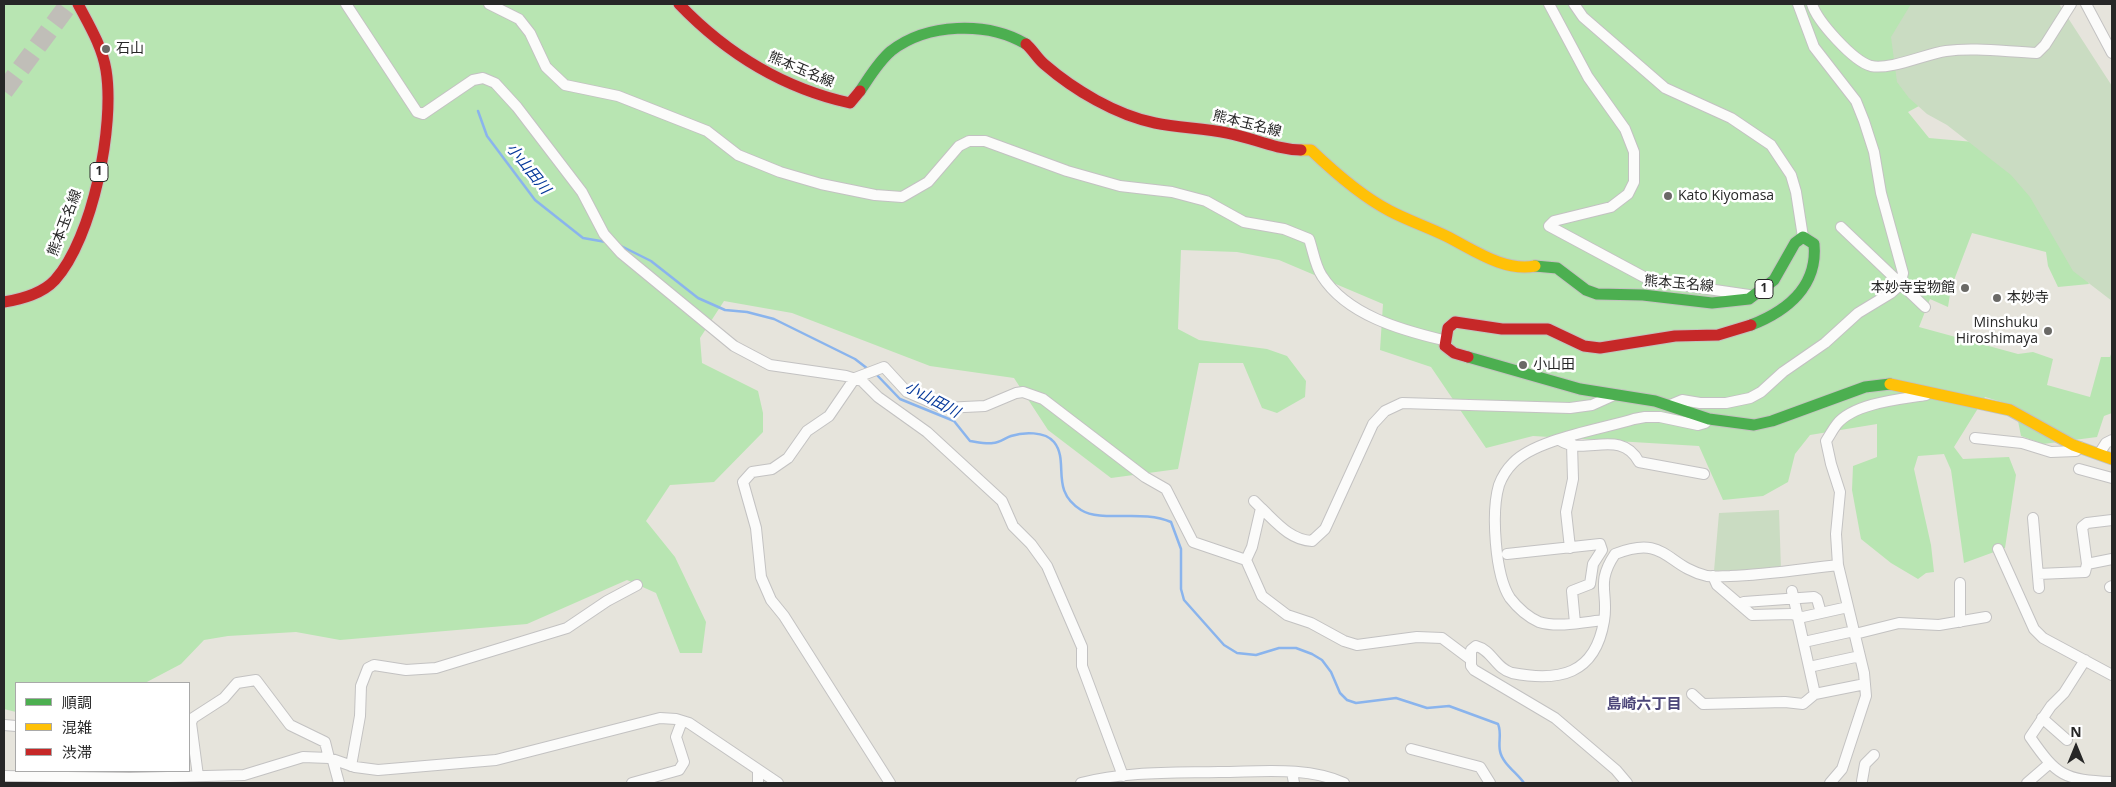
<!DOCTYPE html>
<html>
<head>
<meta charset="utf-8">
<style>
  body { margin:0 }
  #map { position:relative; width:2116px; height:787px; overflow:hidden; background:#e6e4dc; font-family:"Open Sans","Noto Sans JP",sans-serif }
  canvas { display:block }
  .frame { position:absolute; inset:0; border:5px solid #272727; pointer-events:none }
  .legend { position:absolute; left:15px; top:682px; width:175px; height:90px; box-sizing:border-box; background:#fff; border:1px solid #a9a9a9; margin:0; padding:6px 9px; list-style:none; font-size:15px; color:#272727 }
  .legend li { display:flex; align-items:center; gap:10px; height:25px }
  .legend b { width:25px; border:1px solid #a9a9a9 }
  .north { position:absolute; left:2051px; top:722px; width:50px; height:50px; -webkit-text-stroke:4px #fff; paint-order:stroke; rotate:0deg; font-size:14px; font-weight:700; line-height:20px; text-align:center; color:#272727 }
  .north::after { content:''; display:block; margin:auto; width:18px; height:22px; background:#272727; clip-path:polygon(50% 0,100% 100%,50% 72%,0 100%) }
</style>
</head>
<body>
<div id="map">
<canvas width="2116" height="787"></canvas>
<div class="frame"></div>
<ul class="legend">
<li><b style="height:6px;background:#4caf50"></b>順調</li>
<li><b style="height:6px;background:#ffc107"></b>混雑</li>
<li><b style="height:6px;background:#c62828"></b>渋滞</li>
</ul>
<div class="north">N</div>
</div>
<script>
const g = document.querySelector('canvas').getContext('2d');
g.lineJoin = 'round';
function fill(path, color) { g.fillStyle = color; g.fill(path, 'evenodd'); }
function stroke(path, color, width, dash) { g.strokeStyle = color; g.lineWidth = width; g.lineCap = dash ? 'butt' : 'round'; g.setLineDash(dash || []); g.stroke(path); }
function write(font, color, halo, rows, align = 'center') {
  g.font = font + ' "Open Sans","Noto Sans JP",sans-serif'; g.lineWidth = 5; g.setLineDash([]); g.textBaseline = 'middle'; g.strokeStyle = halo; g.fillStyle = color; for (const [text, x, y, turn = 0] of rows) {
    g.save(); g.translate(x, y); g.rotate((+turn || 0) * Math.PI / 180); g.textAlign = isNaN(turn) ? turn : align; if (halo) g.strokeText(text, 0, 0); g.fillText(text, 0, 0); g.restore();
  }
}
fill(new Path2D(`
  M4 4H1934L1941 94 1908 112 1929 138 1996 144 2058 222 2089 284 2058 287 2048 266 2046 252 1972 233 1951 288 1948 307 1930 299 1919 327 2018 354 2033 352 2053 359 2047 385 2090 397 2101 357H2110L2112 351V413L2104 416 2097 437 2043 444 2021 436 2015 406 1985 397 1954 447 1963 459 2009 457 2016 475 2005 548 1964 563 1951 470 1944 454 1918 456 1914 469 1931 545 1934 572 1926 573 1918 579 1891 563 1861 539 1852 490 1853 466 1877 457V424L1810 435 1795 454 1788 482 1763 496 1723 500 1699 446 1533 436 1486 448 1431 367 1380 350 1383 304 1279 260 1237 252 1181 250 1178 329 1199 340 1267 349 1287 356 1306 381 1305 397 1277 413 1262 408 1243 363H1199L1178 469 1111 478 1048 430 1014 378 930 366 792 313 724 301 700 338 702 363 758 391 763 413V432L714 482 670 485 646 521 675 557 706 622 702 653H680L656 593 627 580 527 624 340 640 296 632 228 636 204 640 181 664 145 683H16V712L4 709Z`), '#b8e5b2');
fill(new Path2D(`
  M1911 4H2059L2112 86V301L2073 271 2030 197 2011 175 1947 125 1927 114 1909 98 1897 82 1891 37Z
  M1779 510 1781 569 1714 571 1719 513Z`), '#cadcc2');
stroke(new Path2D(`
  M478 111 487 136 535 200 583 238 606 242
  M619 245 651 261 698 298 725 310 747 312 774 319 855 359 868 369
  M875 373 900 399 954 421 970 441C977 442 986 444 993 443 999 443 1005 438 1011 436 1023 432 1045 431 1054 442 1070 462 1049 490 1081 510 1102 523 1142 509 1171 522L1181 549V589L1184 600 1224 645 1237 653 1256 655 1279 648H1296L1312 654 1322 660 1331 672 1340 693 1347 700 1356 703 1396 698 1427 708 1449 706 1498 724C1502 733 1498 742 1500 751 1502 763 1517 773 1524 783`), '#8ab4ed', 2.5);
stroke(new Path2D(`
  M4 91 69 4`), '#c0beb8', 19, [19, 9]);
const street = new Path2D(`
  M346 4 417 112 423 114 473 80 483 78 495 83 517 107 582 192 604 234 621 253 734 346 770 365 846 376 862 381 878 397 927 432 1002 501 1013 526 1031 544 1047 566 1082 647V666L1123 776
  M489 4 519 19 530 33 546 67 565 85 618 96 707 131 738 155 780 172 821 184 875 195 902 197 928 182 959 146 969 141H985L1067 171 1120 186 1172 192 1206 201 1244 222 1284 229 1309 239C1313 250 1315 266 1322 276 1347 315 1401 330 1443 340L1445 346
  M1549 4 1588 77 1625 129 1634 152V182L1628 194 1611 207 1554 221 1549 226 1644 277 1660 282 1749 295
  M1574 4 1583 17 1665 88 1731 118 1771 145 1791 175 1796 192 1803 237
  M1812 4C1817 21 1853 61 1871 66 1891 70 1925 54 1946 51 1975 47 2007 52 2037 53L2045 45 2071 4
  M2086 4 2112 53
  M1841 227 1925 307
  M1670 405 1682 400 1700 403H1726L1750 398 1761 392 1783 372 1825 343 1858 313 1891 293 1900 285 1903 273 1881 193 1874 152 1864 121 1856 101 1814 47 1798 4
  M1975 438 2022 443 2051 452 2076 451 2080 447
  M1561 441C1585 456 1621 428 1639 462L1704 474
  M2099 454 2106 443 2112 440
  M2079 469 2112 478
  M1254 501 1261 508 1252 547 1246 560 1262 596 1287 615 1311 623 1344 641 1357 645 1417 637 1442 638 1470 659
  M1261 508C1276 522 1290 540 1312 541L1325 529 1373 424 1385 411 1402 403 1570 408 1592 405 1612 396
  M2033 518 2039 588
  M1570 548 1566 512 1573 479 1572 444
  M1998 549 2034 629 2043 638 2112 675
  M1507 554 1600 544 1602 550 1593 564 1590 584 1572 591 1575 623
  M2087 564 2112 559
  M2038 574 2085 572 2087 564 2082 527 2087 523 2112 520
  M1713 576 1717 585 1752 615 1791 614 1803 617 1848 607
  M1960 583V622
  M2110 587 2112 586
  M1792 591 1815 694
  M1739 604 1744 602 1814 597 1817 599 1821 613
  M1604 620C1585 622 1558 628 1539 622 1528 617 1517 607 1510 598 1495 575 1491 512 1499 485 1502 477 1507 469 1513 463 1536 439 1602 429 1634 419L1645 417H1660L1698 425 1705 423 1709 419
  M1855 634 1899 623 1939 625 1986 617
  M1804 642 1854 631
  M2085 660 2064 693 2051 706 2030 737C2057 776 2064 780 2112 782
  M1809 667 1860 656
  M1692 694 1703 704 1785 702 1803 704 1815 694 1865 684
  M2042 718 2067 740
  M4 725 16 726
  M1411 749 1480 767 1490 783
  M333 761 339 783
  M351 766 360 716 361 686 368 668 374 665 406 670 436 668 567 628 607 601 637 585
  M758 770V783
  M1292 772 1294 783
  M4 776 130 778 244 775 303 757 329 758 355 767 378 770 496 760 660 718 676 719 689 723 778 783
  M198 776 191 723 193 718 224 698 237 683 256 680 290 725 325 742 329 758
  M1862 781 1865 764 1874 755
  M632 783 679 770 684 762 676 737 682 721
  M890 783 784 616 771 600 761 577 756 528 743 482 752 472 772 469 788 458 807 431 829 416 855 378 884 367 907 392 944 408 985 406 1016 393 1023 392 1043 399 1145 477 1166 489 1193 542 1246 560
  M1081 783C1126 771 1173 773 1219 772 1260 772 1306 766 1344 783
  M1627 783 1616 770 1555 718 1474 670 1471 666V650L1476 646C1492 650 1496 669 1512 673 1559 682 1595 675 1604 621 1609 592 1595 584 1615 554 1667 534 1665 566 1707 576 1714 577 1723 576 1730 576 1766 575 1802 569 1838 565
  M1830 783 1842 769 1866 696 1864 673 1838 565 1836 534 1840 492 1831 464 1826 441C1830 435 1833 429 1837 424 1854 403 1901 399 1926 395
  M2027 783 2049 764`);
const fast = new Path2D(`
  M860 91C869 78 878 62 891 51 927 23 987 21 1026 44
  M1535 266 1557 268 1586 290 1597 294 1643 295 1712 303 1749 299 1774 280 1795 243 1803 237 1814 244C1818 286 1787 311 1751 325
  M1468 357 1580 389 1655 401 1709 419 1754 425 1772 421 1865 387 1890 384`);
const slow = new Path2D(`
  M1301 150H1311C1335 173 1361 196 1390 211 1409 221 1428 227 1446 236 1474 250 1504 272 1535 266
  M1890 384 2010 410 2073 445 2112 459`);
const jam = new Path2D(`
  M679 4C727 54 782 88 850 103L860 91
  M1026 44C1033 50 1037 58 1044 64 1074 90 1116 115 1155 123 1179 128 1203 128 1227 133 1254 138 1273 149 1301 150
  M4 302C22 299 42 294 55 280 93 238 115 125 106 70 102 46 89 25 78 4
  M1468 357 1454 353 1445 346 1448 328 1455 322 1502 329H1548L1584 346 1600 348 1675 336 1718 335 1751 325`);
stroke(street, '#c3c2c2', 12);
stroke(fast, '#c3c2bf', 13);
stroke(slow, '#c3c2bf', 13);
stroke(jam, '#c3c2bf', 13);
stroke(street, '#fbfbfa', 10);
stroke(fast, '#4caf50', 11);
stroke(slow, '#ffc107', 11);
stroke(jam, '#c62828', 11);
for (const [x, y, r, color] of [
  [106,49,5,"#6a6966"],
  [1668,196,5,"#6a6966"],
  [1965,288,5,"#6a6966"],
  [1997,298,5,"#6a6966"],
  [2048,331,5,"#6a6966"],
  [1523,365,5,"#6a6966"]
]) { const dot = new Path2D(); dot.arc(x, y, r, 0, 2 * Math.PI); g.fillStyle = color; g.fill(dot); stroke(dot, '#fff', 2); }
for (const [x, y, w] of [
  [99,172,18],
  [1764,289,18]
]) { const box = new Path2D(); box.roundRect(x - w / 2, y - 9.5, w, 19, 4); g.fillStyle = '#fff'; g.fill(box); stroke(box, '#272727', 1); }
write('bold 12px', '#272727', null, [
  ["1",99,172],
  ["1",1764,289]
]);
write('14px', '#272727', '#fff', [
  ["石山",116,49],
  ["Kato Kiyomasa",1678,196],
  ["本妙寺宝物館",1955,288,"right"],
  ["本妙寺",2007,298],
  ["Minshuku",2038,323,"right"],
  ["Hiroshimaya",2038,339,"right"],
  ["小山田",1533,365]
], 'left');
write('14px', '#272727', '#fff', [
  ["熊本玉名線",801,70,23],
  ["熊本玉名線",1247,124,14],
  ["熊本玉名線",65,223,-69],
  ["熊本玉名線",1679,284,5]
]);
write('italic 15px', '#073a9b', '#fff', [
  ["小山田川",528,169,51],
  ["小山田川",932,400,28]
]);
write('bold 15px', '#4c4679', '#fff', [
  ["島崎六丁目",1644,705]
]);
</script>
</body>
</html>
